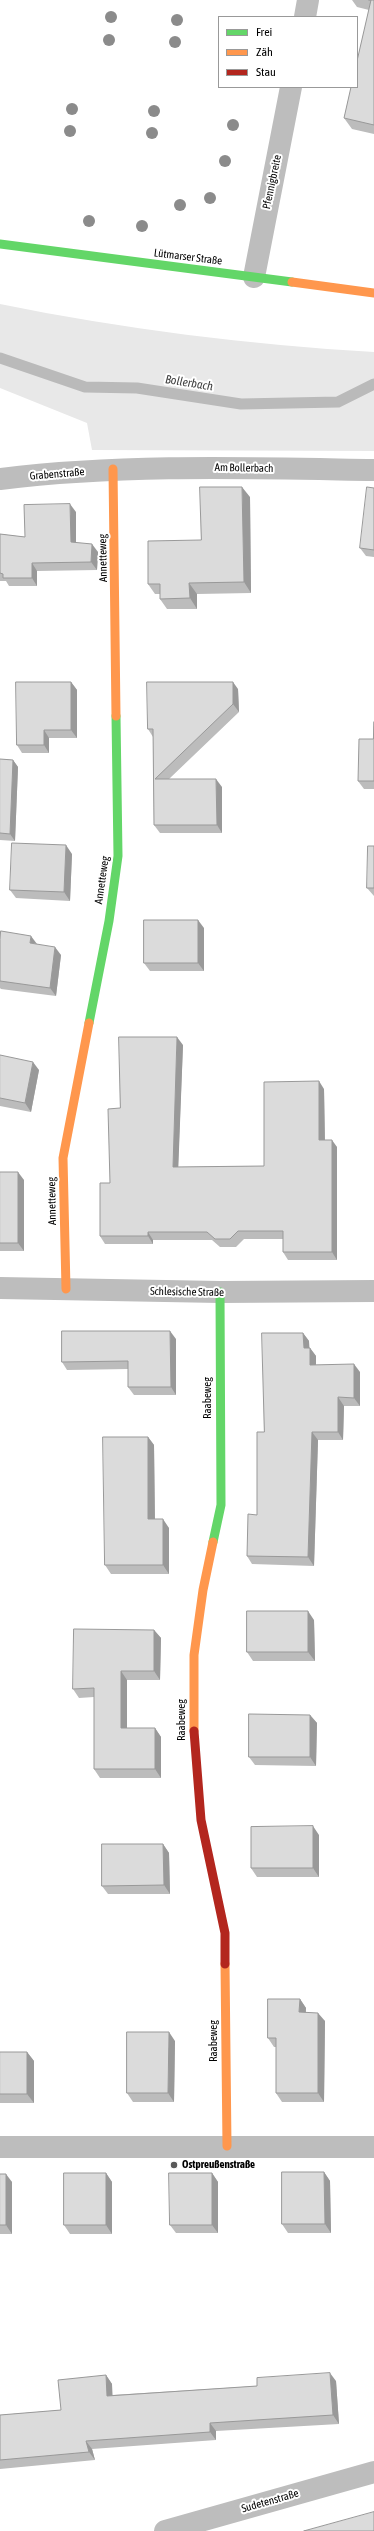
<!DOCTYPE html>
<html>
<head>
<meta charset="utf-8">
<style>
  body { margin:0 }
  #map { position:relative; width:374px; height:2531px; overflow:hidden; background:#fff; font-family:"Asap Condensed",sans-serif }
  canvas { display:block }
  .legend { position:absolute; left:218px; top:16px; width:140px; height:72px; box-sizing:border-box; background:#fff; border:1px solid #999; margin:0; padding:5px 7px; list-style:none; font-size:12px; color:#000 }
  .legend li { display:flex; align-items:center; gap:8px; height:20px }
  .legend b { width:20px; border:1px solid #999 }
</style>
</head>
<body>
<div id="map">
<canvas width="374" height="2531"></canvas>
<ul class="legend">
<li><b style="height:5px;background:#63d668"></b>Frei</li>
<li><b style="height:5px;background:#ff974d"></b>Zäh</li>
<li><b style="height:5px;background:#b3261e"></b>Stau</li>
</ul>
</div>
<script>
const g = document.querySelector('canvas').getContext('2d');
g.lineJoin = 'round';
function fill(path, color) { g.fillStyle = color; g.fill(path, 'evenodd'); }
function stroke(path, color, width, dash) { g.strokeStyle = color; g.lineWidth = width; g.lineCap = dash ? 'butt' : 'round'; g.setLineDash(dash || []); g.stroke(path); }
function write(font, color, halo, rows, align = 'center') {
  g.font = font + ' "Asap Condensed",sans-serif'; g.lineWidth = 4; g.setLineDash([]); g.textBaseline = 'middle'; g.strokeStyle = halo; g.fillStyle = color; for (const [text, x, y, turn = 0] of rows) {
    g.save(); g.translate(x, y); g.rotate((+turn || 0) * Math.PI / 180); g.textAlign = isNaN(turn) ? turn : align; if (halo) g.strokeText(text, 0, 0); g.fillText(text, 0, 0); g.restore();
  }
}
fill(new Path2D(`
  M0 304C122 329 250 345 374 352V451L92 450 87 423 0 388Z`), '#e8e8e8');
stroke(new Path2D(`
  M0 358 85 387 137 388 241 404 338 402 374 384`), '#bababa', 11);
stroke(new Path2D(`
  M305 17 308 0
  M254 277 291 87
  M0 479C124 464 249 468 374 470
  M0 1288 220 1292 374 1291
  M0 2147H374
  M165 2531 374 2472`), '#bdbdbd', 22);
stroke(new Path2D(`
  M0 244 292 282
  M89 1023 109 921 118 856 116 716
  M213 1542 221 1505 220 1292`), '#63d668', 9);
stroke(new Path2D(`
  M292 282 374 293
  M113 469 116 716
  M66 1289 63 1158 89 1023
  M194 1731V1655L203 1590 213 1542
  M225 1964 227 2146`), '#ff974d', 9);
stroke(new Path2D(`
  M194 1731 201 1820 225 1933V1964`), '#b3261e', 9);
g.fillStyle = '#8b8b8b';
for (const [x, y] of [
  [111,17],
  [177,20],
  [109,40],
  [175,42],
  [72,109],
  [154,111],
  [233,125],
  [70,131],
  [152,133],
  [225,161],
  [210,198],
  [180,205],
  [89,221],
  [142,226]
]) { g.beginPath(); g.arc(x, y, 6, 0, 2 * Math.PI); g.fill(); }
fill(new Path2D(`
  M352 0H374V134L352 129 344 118 369 10 357 7Z
  M374 488V557L366 556 360 548Z
  M250 497 251 593 197 594V609H167L160 599V594H155L148 584 201 540Z
  M76 512V543L98 552 97 570 37 571V586H9L6 581H0V534L25 537Z
  M71 682 77 690V738H49V753H22L17 745Z
  M238 689 239 712 169 779 222 787V833H160L154 825 153 737 148 729Z
  M374 722V789H364L358 781 373 739Z
  M0 759 13 760 18 767 15 841 0 840Z
  M374 846V896L367 888Z
  M72 854 70 901 16 898 10 890Z
  M204 928V971H150L144 963Z
  M0 940 37 944 61 955 56 996 1 989 0 988Z
  M183 1045 178 1167 264 1166 324 1089 325 1140 337 1147V1260H288L283 1252V1239H244L236 1247H220L212 1240H153V1244H105L100 1236 110 1183 120 1108Z
  M0 1055 39 1070 31 1112 0 1106Z
  M0 1172 24 1180V1251H0Z
  M303 1333 309 1341V1348H310L316 1356V1365L360 1372V1406H344L343 1440H318L314 1566 252 1564 247 1556 257 1515 264 1432Z
  M176 1339V1395H134L128 1387V1369L67 1370 62 1362Z
  M148 1437 154 1445 155 1519 169 1528V1574H111L105 1565Z
  M314 1620 315 1661H253L247 1652Z
  M154 1630 161 1638 160 1680H127V1728H155L161 1737V1778H100L94 1769V1697L79 1698 73 1689Z
  M310 1715 317 1723 316 1766 255 1765 249 1757Z
  M319 1835V1877H257L251 1868Z
  M163 1844 169 1853 170 1894H108L102 1886Z
  M300 1999 306 2008V2012L325 2021 324 2102H282L276 2093V2047H274L268 2038Z
  M175 2041 174 2102H133L127 2093Z
  M0 2052H27L34 2061V2103H0Z
  M324 2172 330 2181 331 2233H288L282 2224Z
  M106 2173 112 2182V2234H70L64 2225Z
  M212 2173 218 2182V2233H176L170 2225Z
  M0 2174 12 2182V2234H0Z
  M106 2375 112 2384V2395L336 2381 339 2424 216 2431V2440L92 2449 95 2460 0 2469V2415L61 2410Z`), '#bcbcbc');
fill(new Path2D(`
  M242 487 250 497 251 593 244 582Z
  M70 504 76 512V550L71 542Z
  M92 544 98 552 97 570 91 562Z
  M32 563 37 571V586L32 578Z
  M189 583 197 594V609L190 598Z
  M71 682 77 690V738L71 730Z
  M233 682 238 689 239 712 233 704Z
  M44 730 49 738V753L44 745Z
  M13 760 18 767 15 841 10 834Z
  M216 779 222 787V833L217 825Z
  M66 845 72 854 70 901 64 892Z
  M198 920 204 928V971L198 963Z
  M31 936 37 944 30 943Z
  M55 947 61 955 56 996 50 988Z
  M177 1037 183 1045 178 1175 173 1167Z
  M33 1062 39 1070 31 1112 25 1103Z
  M319 1081 324 1089 325 1147 319 1140Z
  M332 1140 337 1147V1260L332 1252Z
  M18 1172 24 1180V1251L18 1243Z
  M148 1232 153 1240V1244L148 1236Z
  M170 1331 176 1339V1395L171 1387Z
  M303 1333 309 1341 310 1356 304 1348Z
  M310 1348 316 1356V1373L310 1365Z
  M354 1364 360 1372V1406L354 1398Z
  M338 1397 344 1406 343 1440 338 1432Z
  M312 1432 318 1440 314 1566 308 1557Z
  M148 1437 154 1445 155 1528 148 1519Z
  M163 1519 169 1528V1574L163 1565Z
  M308 1611 314 1620 315 1661 308 1652Z
  M154 1630 161 1638 160 1680 154 1671Z
  M121 1671 127 1680V1737L121 1728Z
  M310 1715 317 1723 316 1766 310 1757Z
  M155 1728 161 1737V1778L155 1769Z
  M313 1826 319 1835V1877L313 1868Z
  M163 1844 169 1853 170 1894 164 1885Z
  M300 1999 306 2008 305 2021 299 2012Z
  M318 2013 325 2021 324 2102 318 2093Z
  M169 2032 175 2041 174 2102 168 2093Z
  M27 2052 34 2061V2103L27 2094Z
  M324 2172 330 2181 331 2233 325 2224Z
  M106 2173 112 2182V2234L106 2225Z
  M212 2173 218 2182V2233L212 2225Z
  M6 2174 12 2182V2234L6 2225Z
  M330 2373 336 2381 339 2424 333 2415Z
  M106 2375 112 2384 113 2404 107 2396Z
  M210 2423 216 2431V2440L210 2432Z
  M86 2441 92 2449 95 2460 89 2452Z`), '#999');
const building = new Path2D(`
  M369 0H374V125L344 118 351 87H357V61L371 0Z
  M200 487H242L244 582 189 583 190 598 160 599V584H148V541L201 540Z
  M367 487 374 488V550L360 548Z
  M70 504 71 542 92 544 91 562 32 563V578H3V574L0 573V534L25 537 24 505Z
  M16 682H71V730H44V745H17Z
  M147 682H233V704L155 779H216L217 825H154L153 729H148Z
  M374 722V781H358L359 739H373Z
  M0 759 13 760 10 834 0 833Z
  M12 843 66 845 64 892 10 890Z
  M368 846H374V888H367Z
  M144 920H198V963H144Z
  M1 931 31 936 30 943 55 947 50 988 0 981V940Z
  M119 1037H177L173 1167 264 1166V1082L319 1081V1140H332V1252H283V1231H238L230 1239H215L207 1232H148V1236H100V1183H110L108 1109 120 1108Z
  M0 1055 33 1062 25 1103 0 1098Z
  M0 1172H18V1243H0Z
  M62 1331H170L171 1387H128V1361L62 1362Z
  M262 1333H303L304 1348H310V1365L354 1364V1398L338 1397V1432H312L308 1557 247 1556 248 1514 257 1515V1432H264Z
  M103 1437H148V1519H163V1565H105Z
  M247 1611H308V1652H247Z
  M74 1629 154 1630V1671H121V1728H155V1769H94V1688L73 1689Z
  M249 1714 310 1715V1757H249Z
  M313 1826V1868H251V1827Z
  M102 1844H163L164 1885 102 1886Z
  M268 1999H300L299 2012 318 2013V2093H276V2038H268Z
  M127 2032H169L168 2093H127Z
  M0 2052H27V2094H0Z
  M282 2172H324L325 2224H282Z
  M64 2173H106V2225H64Z
  M169 2173H212V2225H170Z
  M0 2174H6V2225H0Z
  M330 2373 333 2415 210 2423V2432L86 2441 89 2452 0 2460V2415L61 2410 58 2380 106 2375 107 2396 257 2386V2378Z
  M374 2512V2531H304Z`);
fill(building, '#dbdbdb');
stroke(building, '#999', 1);
for (const [x, y, r, color] of [
  [174,2165,4,"#595959"]
]) { const dot = new Path2D(); dot.arc(x, y, r, 0, 2 * Math.PI); g.fillStyle = color; g.fill(dot); stroke(dot, '#fff', 1.5); }
write('11px', '#000', '#fff', [
  ["Pfennigbreite",272,182,-78],
  ["Lütmarser Straße",188,257,7],
  ["Am Bollerbach",244,468,1],
  ["Grabenstraße",57,474,-5],
  ["Annetteweg",103,558,-91],
  ["Annetteweg",102,880,-82],
  ["Annetteweg",52,1201,-91],
  ["Schlesische Straße",187,1292,1],
  ["Raabeweg",208,1398,-90],
  ["Raabeweg",182,1720,-90],
  ["Raabeweg",214,2041,-90],
  ["Sudetenstraße",270,2501,-16]
]);
write('bold 11px', '#000', '#fff', [
  ["Ostpreußenstraße",182,2165]
], 'left');
write('italic 12px', '#3d3d3d', '#fff', [
  ["Bollerbach",189,383,9]
]);
</script>
</body>
</html>
